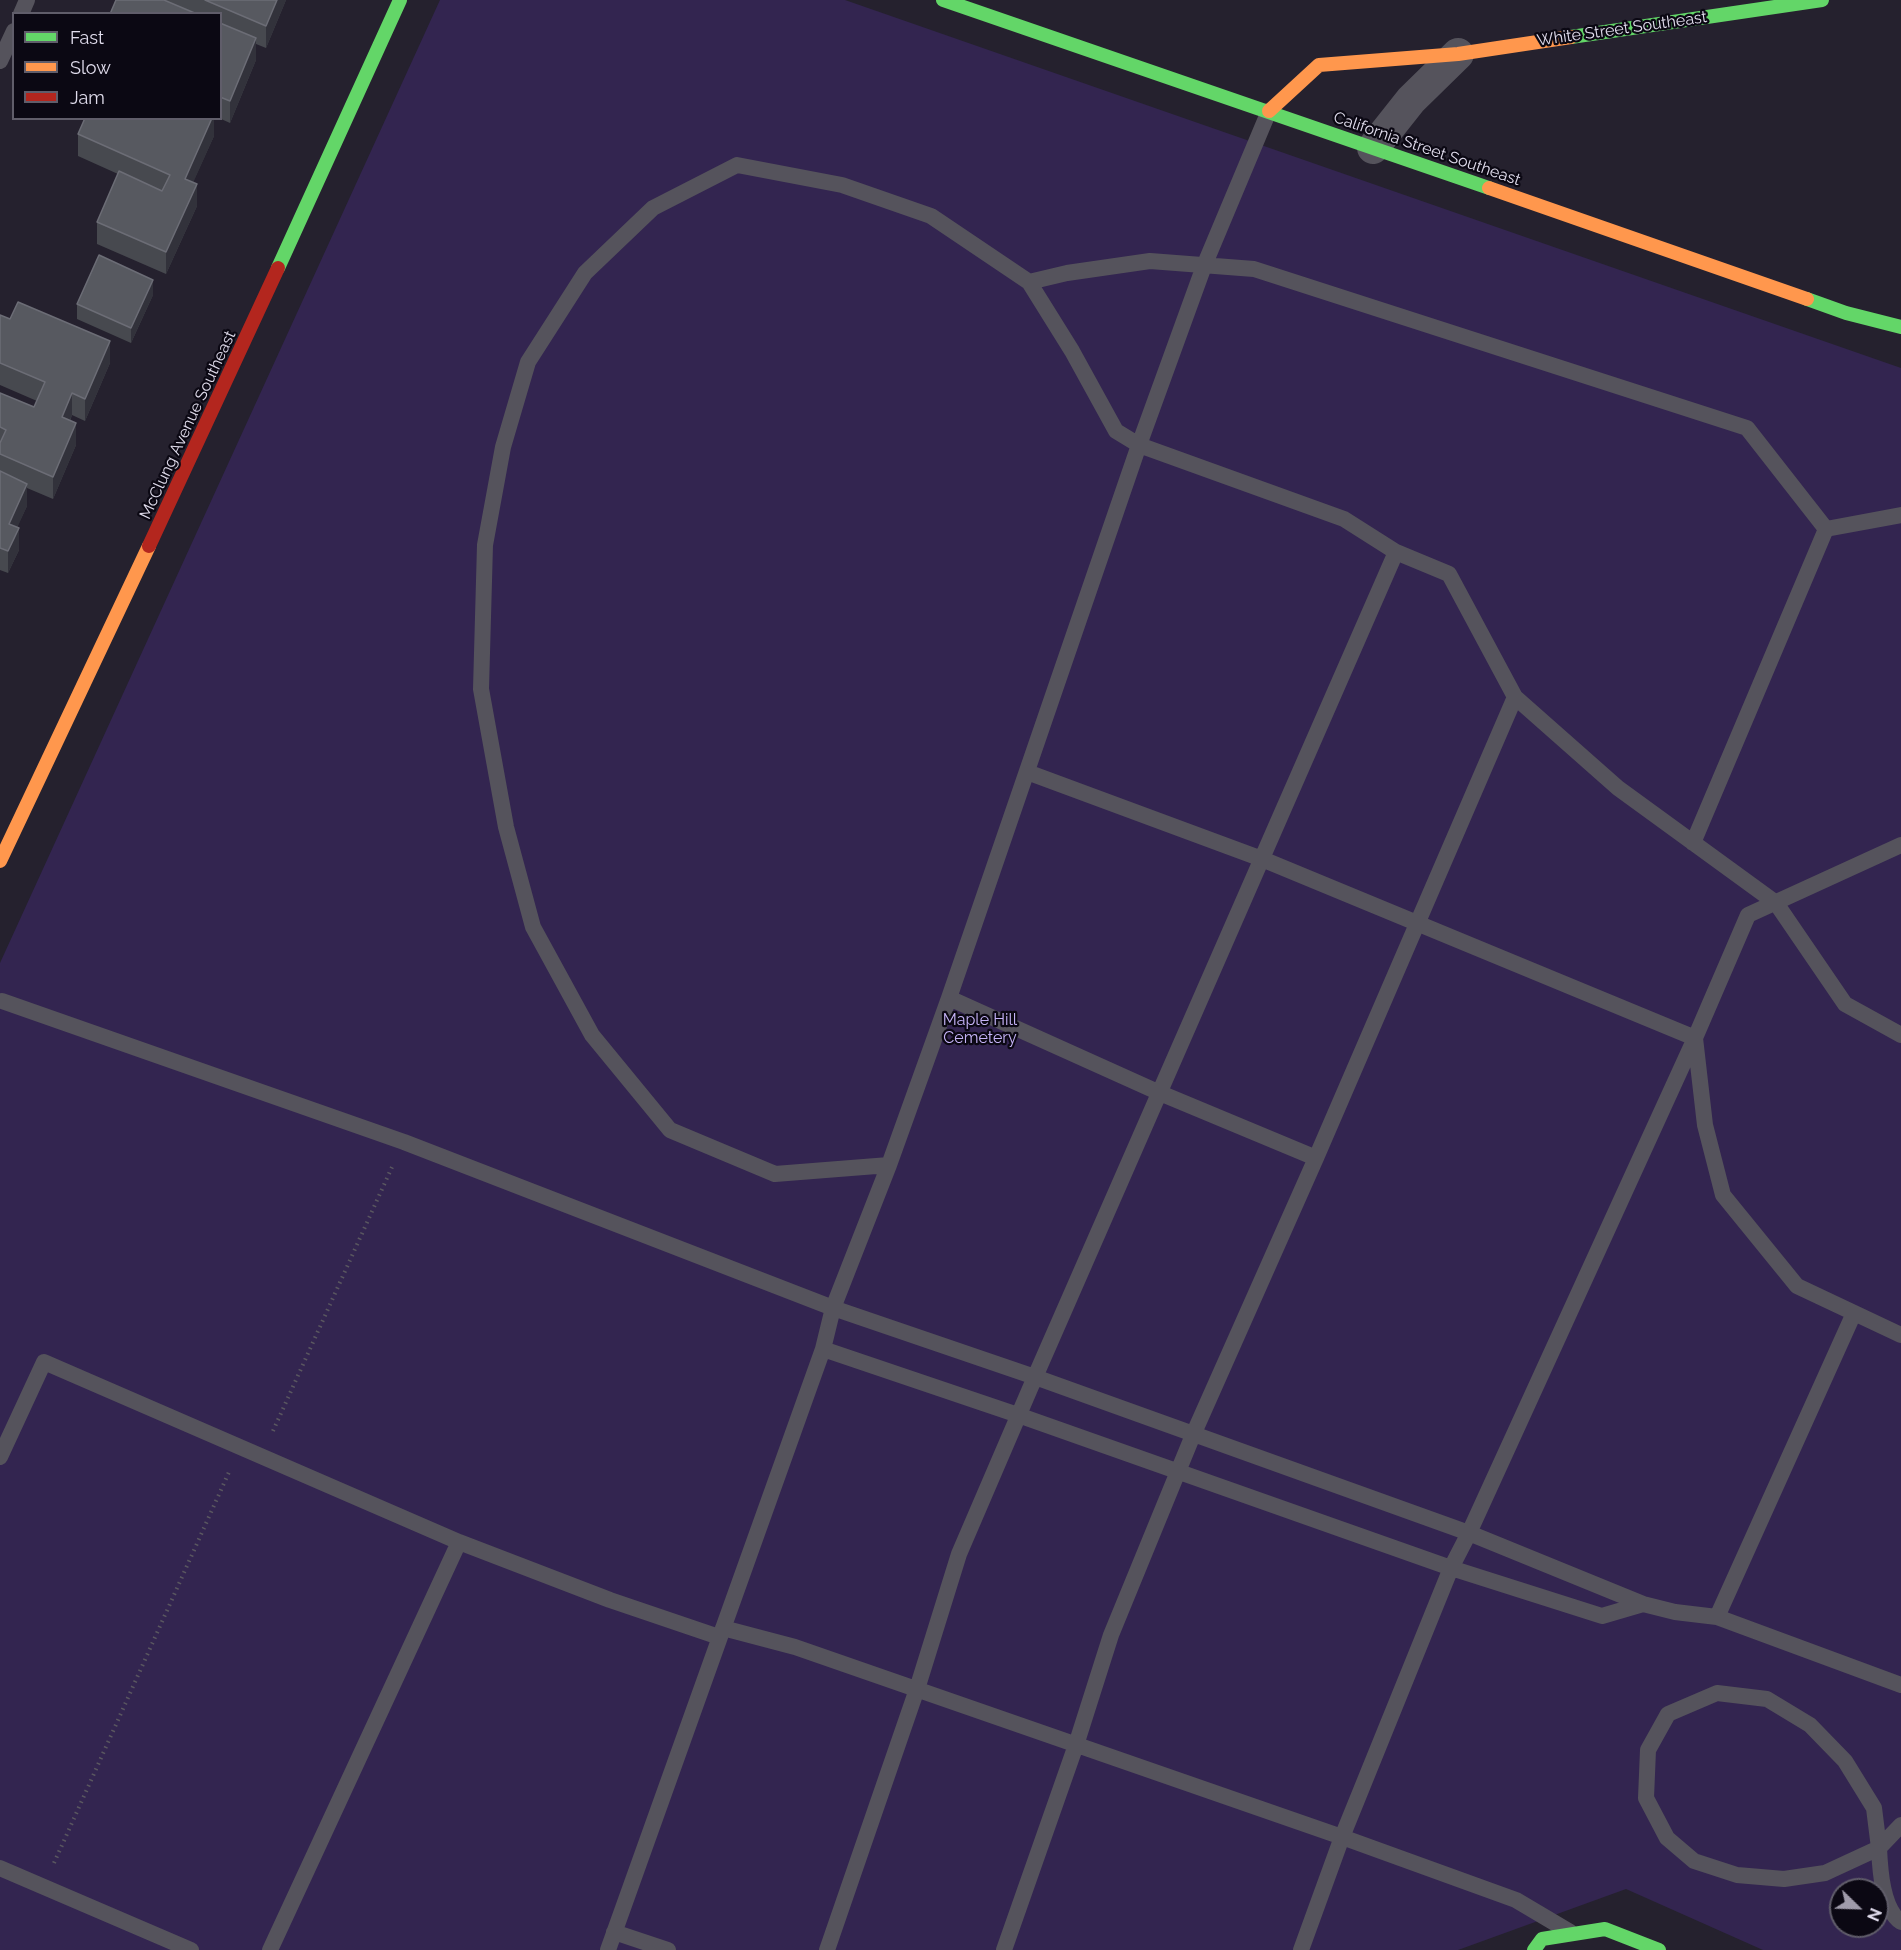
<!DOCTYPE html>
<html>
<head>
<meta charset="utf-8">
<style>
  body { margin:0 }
  #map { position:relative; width:1901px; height:1950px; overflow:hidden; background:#25212e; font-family:Raleway,sans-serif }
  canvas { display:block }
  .legend { position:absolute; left:12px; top:12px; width:210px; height:108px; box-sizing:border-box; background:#0b0813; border:2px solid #605d6a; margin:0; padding:8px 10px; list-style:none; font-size:18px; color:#e0dcec }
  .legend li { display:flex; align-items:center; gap:12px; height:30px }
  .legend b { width:30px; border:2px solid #605d6a }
  .north { position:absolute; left:1829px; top:1878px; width:60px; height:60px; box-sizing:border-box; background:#0b0813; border:2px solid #605d6a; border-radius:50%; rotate:113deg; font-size:16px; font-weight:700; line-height:24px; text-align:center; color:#e0dcec }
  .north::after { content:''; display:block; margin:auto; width:21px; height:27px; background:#9f9baa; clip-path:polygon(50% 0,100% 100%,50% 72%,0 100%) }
</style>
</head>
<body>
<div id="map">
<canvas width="1901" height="1950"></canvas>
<ul class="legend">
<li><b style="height:8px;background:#63d668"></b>Fast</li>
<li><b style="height:8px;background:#ff974d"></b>Slow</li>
<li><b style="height:8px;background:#b3261e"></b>Jam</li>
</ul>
<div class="north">N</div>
</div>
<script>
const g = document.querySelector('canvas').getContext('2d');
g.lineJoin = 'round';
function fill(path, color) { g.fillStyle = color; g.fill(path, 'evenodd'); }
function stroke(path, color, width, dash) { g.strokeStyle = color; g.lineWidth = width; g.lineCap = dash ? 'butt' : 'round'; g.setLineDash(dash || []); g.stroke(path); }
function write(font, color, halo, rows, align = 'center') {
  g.font = font + ' Raleway,sans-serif'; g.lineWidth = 4.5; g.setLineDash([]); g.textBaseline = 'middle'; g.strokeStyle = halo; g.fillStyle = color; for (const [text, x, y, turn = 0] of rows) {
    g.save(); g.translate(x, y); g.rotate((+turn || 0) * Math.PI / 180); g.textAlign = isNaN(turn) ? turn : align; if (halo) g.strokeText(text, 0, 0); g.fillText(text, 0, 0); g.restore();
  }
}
fill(new Path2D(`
  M440 0H845L1901 368V1950H1763L1626 1889 1458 1950H0V963ZM1841 1890H1877V1926H1841Z`), '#332550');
stroke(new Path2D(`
  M273 1431 392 1167
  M54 1863 229 1472`), '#5a5760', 4, [1.5, 4.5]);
stroke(new Path2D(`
  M21 14 27 0
  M0 61 14 31
  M1029 282 1067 273 1150 261 1254 269 1747 428 1826 529 1901 515
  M1027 772 1262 859 1695 1038 1705 1125 1723 1195 1797 1286 1901 1335
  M1693 843 1826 529
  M949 998 1160 1093 1316 1158
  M2 1001 404 1142 833 1308 1035 1377 1469 1533 1643 1604
  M889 1165 775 1174 670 1130 592 1035 533 927 506 827 481 689 485 545 503 447 528 362 585 273 653 208 737 165 842 185 931 216 1029 282 1072 351 1116 431 1139 445 1344 519 1396 552 1449 574 1515 697 1618 788 1776 903 1845 1004 1901 1035
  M823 1349 1018 1415 1451 1568 1602 1616 1643 1604 1675 1612 1717 1617 1901 1685
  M0 1457 44 1362 459 1542 270 1950
  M459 1542 610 1600 719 1637
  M1717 1617 1854 1313
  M723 1628 795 1647 1342 1837 1516 1900 1570 1932
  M1717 1693 1767 1699 1810 1725 1845 1761 1874 1808 1879 1848 1825 1873 1784 1879 1737 1875 1694 1861 1667 1838 1646 1798 1648 1750 1668 1714Z
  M1901 1825 1879 1848C1880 1869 1882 1909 1901 1922
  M0 1868 191 1950
  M614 1932 668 1950
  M608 1950 823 1349 833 1308 889 1165 949 998 1139 445 1204 266 1269 111
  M827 1950 917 1689 959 1554 1035 1377 1396 552
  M1004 1950 1076 1745 1111 1635 1193 1435 1316 1158 1515 697
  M1301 1950 1342 1837 1451 1568 1469 1533 1695 1038 1748 915 1901 845`), '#55535c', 16);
stroke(new Path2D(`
  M1373 148 1411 100 1458 54`), '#55535c', 32);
stroke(new Path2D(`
  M943 0 1489 188
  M1571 37 1822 0
  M278 268 400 0
  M1807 299 1846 313 1901 327
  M1534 1950 1542 1939 1605 1929 1659 1950`), '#63d668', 14);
stroke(new Path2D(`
  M1269 111 1319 65 1458 54 1571 37
  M1489 188 1807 299
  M0 861 149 546`), '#ff974d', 14);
stroke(new Path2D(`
  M149 546 278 268`), '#b3261e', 14);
fill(new Path2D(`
  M116 0H286L266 48 256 44V60L230 123 219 118H220V14H110Z
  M214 118V136L193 182 197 206 166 274 97 244V222L118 174 78 156V134Z
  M153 295 131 343 77 319V304Z
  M0 315 110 363 85 421 72 415 70 421 76 445 53 499 27 488V506L17 527 19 550 8 573 0 570V393L34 407 37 401 0 385Z`), '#47494f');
fill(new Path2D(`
  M277 0H286L266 48V26Z
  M256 38V60L230 123V101Z
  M212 118H214V136L185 201V179Z
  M197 184V206L166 274V252Z
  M153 280V295L131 343V328Z
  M110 341V363L85 421V399Z
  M72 393V415L62 439V417Z
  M76 423V445L53 499V477Z
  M27 484V506L9 546V524Z
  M19 528V550L8 573V551Z`), '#32323b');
const building = new Path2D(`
  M116 0H164L197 14H110Z
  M205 0H277L266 26Z
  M220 23 256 38 230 101 220 97Z
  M85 118H212L185 179 197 184 166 252 97 222 119 171 162 191 170 175 78 134Z
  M99 255 153 280 131 328 77 304Z
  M18 302 110 341 85 399 72 393 62 417 76 423 53 477 0 454V443L6 430 0 427V393L34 407 45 382 0 363V315L10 319Z
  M0 471 27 484 9 524 19 528 8 551 0 548Z`);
fill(building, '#575960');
stroke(building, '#6c6d76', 1.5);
write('16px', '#e0dcec', '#0b0813', [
  ["White Street Southeast",1622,29,-8],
  ["California Street Southeast",1427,149,19],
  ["McClung Avenue Southeast",188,425,-65]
]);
write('16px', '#c6b4f8', '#0b0813', [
  ["Maple Hill",980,1020],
  ["Cemetery",980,1038]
]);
</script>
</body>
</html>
